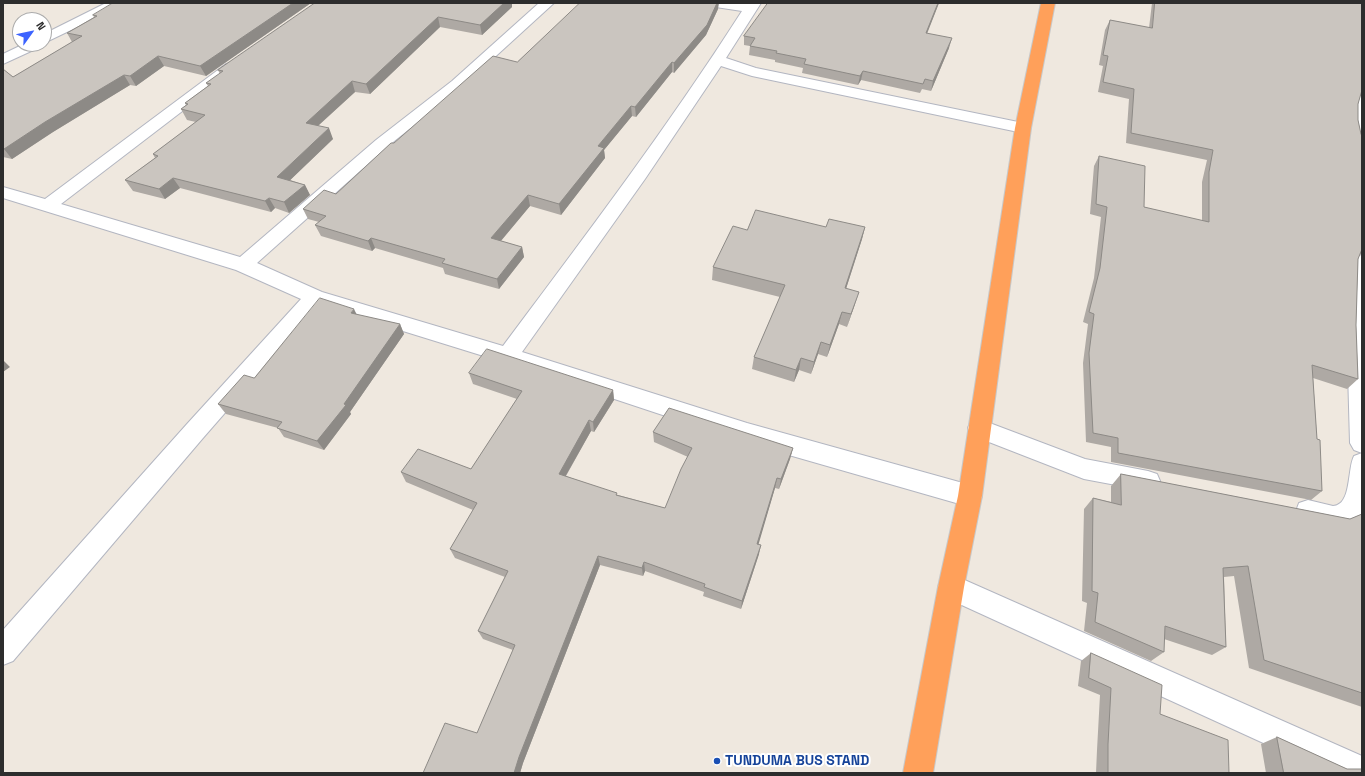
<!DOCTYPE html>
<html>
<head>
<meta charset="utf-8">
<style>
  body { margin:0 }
  #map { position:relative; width:1365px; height:776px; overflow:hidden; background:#efe8df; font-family:"Space Grotesk",sans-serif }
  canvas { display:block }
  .frame { position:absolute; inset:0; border:4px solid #2d2d2d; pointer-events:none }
  .north { position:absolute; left:12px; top:12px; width:40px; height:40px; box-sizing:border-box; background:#fff; border:1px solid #ababab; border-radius:50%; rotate:57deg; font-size:11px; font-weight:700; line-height:16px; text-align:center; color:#2d2d2d }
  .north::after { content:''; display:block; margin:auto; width:14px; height:18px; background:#3c63ff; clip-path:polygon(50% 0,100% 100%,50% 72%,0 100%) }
</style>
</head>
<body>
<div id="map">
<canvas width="1365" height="776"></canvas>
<div class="frame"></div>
<div class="north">N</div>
</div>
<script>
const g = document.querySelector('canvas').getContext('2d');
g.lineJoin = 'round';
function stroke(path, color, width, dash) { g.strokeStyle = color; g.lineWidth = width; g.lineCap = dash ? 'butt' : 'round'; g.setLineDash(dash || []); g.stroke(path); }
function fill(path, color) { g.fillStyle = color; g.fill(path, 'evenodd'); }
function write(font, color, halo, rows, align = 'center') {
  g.font = font + ' "Space Grotesk",sans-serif'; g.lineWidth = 4; g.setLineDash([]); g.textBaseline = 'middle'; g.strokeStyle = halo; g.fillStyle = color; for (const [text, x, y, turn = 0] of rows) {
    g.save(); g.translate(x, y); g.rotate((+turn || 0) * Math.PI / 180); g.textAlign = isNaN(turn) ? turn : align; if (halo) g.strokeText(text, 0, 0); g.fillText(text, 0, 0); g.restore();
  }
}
const street = new Path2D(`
  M106 3H123L121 6 44 43V34Z
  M539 3H554L462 87 388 146 257 263 322 292 503 346C585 236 668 127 742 11L709 6 707 3H761L726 58 756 68 1023 123 1029 125 1031 128 1029 131 1023 133 752 76 721 66 645 179 522 352 747 423 970 485 979 488 982 496 979 504 970 507 747 443 503 362 319 305 203 438 13 661 3 665V630L187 424 301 299 236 270 3 198V187L45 199 226 64 231 63 236 64 238 67 236 70 61 204 240 257 376 140 452 81Z
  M24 44H42L40 47 3 64V54Z
  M1362 94V150L1356 148C1349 137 1349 107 1357 96Z
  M1362 255V453L1354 450 1350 443 1347 335 1350 269 1355 257Z
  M979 419 1085 459 1148 471 1157 474 1160 481 1157 488 1148 491 1084 479 971 435 968 428 971 421Z
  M1362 453V514C1347 536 1319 526 1299 519L1296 511 1299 503 1308 500 1333 506C1352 505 1347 469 1354 456Z
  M951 574 1362 756V773H1329L942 596 938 587 942 578Z`);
const highway = new Path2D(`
  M1041 3H1055L1031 128 982 496 964 587 933 773H903L938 587 958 496 1015 128Z`);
stroke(street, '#b3b6c1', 2);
stroke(highway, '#c8c8c8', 2);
fill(street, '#fff');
fill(highway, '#ffa05a');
fill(new Path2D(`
  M311 3 206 76 164 66 136 86 130 85 53 132 12 159 3 157V69L13 77 72 42 67 33 94 17 93 15Z
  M315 3H512V7L482 35 440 27 370 94 355 92 318 126 333 139 290 180 305 185 310 195 289 213 275 208 271 212 180 188 165 199 133 191 125 180 155 158 153 154 196 122 187 120 181 109 186 105 185 103 208 86 206 83 220 74 218 70Z
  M768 3H939L927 34 949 48 931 91 922 89 920 93 861 80 858 85 802 73 803 68 775 62V60L749 55 750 46 744 45V36Z
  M1152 3H1362V93H1361L1358 104V120L1361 134 1362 136V254H1360L1358 259 1356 325 1358 379 1347 389 1313 378 1317 439 1322 491 1311 500 1111 462V447L1086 442 1083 363 1088 324 1083 322 1094 278 1101 217 1090 214 1094 166 1099 156 1144 207 1202 221V182L1207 160 1126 143 1129 99 1098 92 1103 66 1099 65 1105 30 1110 20 1149 28Z
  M718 9 706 35 674 73 672 72 636 117 632 116 604 150 605 158 561 215 530 206 501 241 522 247 524 257 499 289 445 274 443 268 375 248 372 251 321 236 315 225 319 222 308 219 303 209 336 194 394 143 517 62Z
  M826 227H865L862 239 846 289 855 304 847 327 839 324 827 357 818 354 811 374 799 370 794 382 752 369 754 357 780 297 712 280 713 267 747 230Z
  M357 315 400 324 404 334 350 412 351 414 324 450 284 437 278 428 226 414 218 404 254 378Z
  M469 373 613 390 614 400 594 432 591 431 566 476 618 495 665 508 688 457 654 442 653 432 793 448 790 459 779 489 775 488 758 544 759 554 741 609 703 596 704 592 645 571 643 576 600 565 523 763 520 773H423L477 733 513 650 483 639 478 631 505 577 455 558 450 549 473 510 406 482 401 472 471 469 517 399 473 384Z
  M1121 474 1350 519 1362 514V707L1249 668 1234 576 1224 577 1226 647 1212 655 1164 639V652L1151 661 1084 631 1087 603 1082 601 1084 509 1093 498 1111 502V486Z
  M1091 653 1160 714 1229 773H1096L1097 750 1100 695 1078 686 1081 661Z
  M1277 737 1347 769 1362 773H1266L1261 744Z`), '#aea9a4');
fill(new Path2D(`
  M293 3H311L206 76 200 66Z
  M504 3H512V7L482 35 480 25Z
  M717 3H719L718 9 706 35 674 73V63Z
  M938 3H939L923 43 926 33Z
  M438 17 440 27 370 94 366 84Z
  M952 38 949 48 931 91 933 81Z
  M158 56 164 66 136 86 130 76Z
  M672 62V72L636 117 635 107Z
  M863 71 861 80 858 85 860 76Z
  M124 75 130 85 53 132 12 159 4 149 45 122Z
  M352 81 355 92 310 133 306 123Z
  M631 106 632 116 604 150 605 158 561 215 559 204 598 146Z
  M329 128 333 139 283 187 277 177Z
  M173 178 180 188 165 199 159 189Z
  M305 185 310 195 289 213 284 202Z
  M528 195 530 206 494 249 491 238Z
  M269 198 275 208 271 212 265 201Z
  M865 227 862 239 842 301 845 288Z
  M371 238 375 248 372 251 368 241Z
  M522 247 524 257 499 289 497 279Z
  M859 292 855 304 847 327 851 314Z
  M354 309 359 319 351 313Z
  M842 312 839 324 827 357 830 345Z
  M400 324 404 334 350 412 351 414 324 450 317 441Z
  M821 342 818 354 811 374 814 362Z
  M801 358 799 370 794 382 796 370Z
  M3 360 10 367 3 372Z
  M613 390 614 400 594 432 593 422Z
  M589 420 591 431 561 484 559 474Z
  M793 448 790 459 779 489 781 479Z
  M777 478 775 488 756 553 757 544Z
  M761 545 759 554 741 609 742 601Z
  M598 556 600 565 523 763 520 773H514L519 757Z
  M644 562 645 571 643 576 642 568Z`), '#8d8a86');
const building = new Path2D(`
  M113 3H293L200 66 158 56 130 76 124 75 45 122 4 149H3V69L13 77 82 36 67 33 97 16 93 15Z
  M315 3H504L480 25 438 17 366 84 352 81 306 123 329 128 277 177 305 185 284 202 269 198 265 201 173 178 159 189 125 180 158 156 153 154 205 115 181 109 188 104 185 103 211 84 206 83 223 71 218 70Z
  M580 3H717L707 25 674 63 672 62 635 107 631 106 598 146 604 148 559 204 528 195 491 238 522 247 497 279 442 263 445 259 371 238 368 241 315 225 326 216 303 209 324 190 336 194 391 143H394L493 56 517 62Z
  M768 3H938L926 33 952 38 933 81 925 79 923 84 863 71 860 76 804 64 806 59 776 53 777 51 750 46 755 38 744 36Z
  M1155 3H1362V90L1358 104V120L1361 134 1362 136V249L1358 259 1356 325 1358 379 1312 365 1317 439 1320 440 1322 491 1118 453V438L1093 433 1089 353 1094 314 1089 312 1100 268 1107 207 1096 204 1099 156 1145 166 1144 207 1209 222V172L1213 150 1131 133 1134 89 1103 82 1108 56 1103 55 1110 20 1152 28Z
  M756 210 826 227 829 219 865 227 845 288 859 292 851 314 842 312 830 345 821 342 814 362 801 358 796 370 754 357 785 285 713 267 733 226 747 230Z
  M320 298 354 309 351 313 400 324 344 404 346 405 317 441 277 428 282 422 218 404 244 375 254 378Z
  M487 349 613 390 593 422 589 420 559 474 617 493 616 495 665 508 681 469 692 448 653 432 669 408 793 448 781 479 777 478 757 544 761 545 742 601 704 587 705 584 644 562 642 568 598 556 519 757 514 773H423L445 723 477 733 515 645 478 631 508 571 450 549 477 503 401 472 418 449 471 469 522 391 469 373Z
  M1121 474 1350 519 1362 514V693L1264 660 1248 566 1223 568 1226 647 1165 626 1164 652 1095 622 1098 593 1092 591 1093 498 1121 505Z
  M1091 653 1162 685 1160 714 1228 740 1229 773H1108V744L1111 688 1089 678Z
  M1277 737 1347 769H1362V773H1284Z`);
fill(building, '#cac5bf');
stroke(building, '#8d8a86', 1);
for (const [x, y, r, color] of [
  [717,761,4,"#1a4fb4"]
]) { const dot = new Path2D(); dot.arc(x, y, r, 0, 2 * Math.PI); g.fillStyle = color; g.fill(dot); stroke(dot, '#fff', 1.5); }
write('bold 14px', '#164399', '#fff', [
  ["TUNDUMA BUS STAND",725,761]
], 'left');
</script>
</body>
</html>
